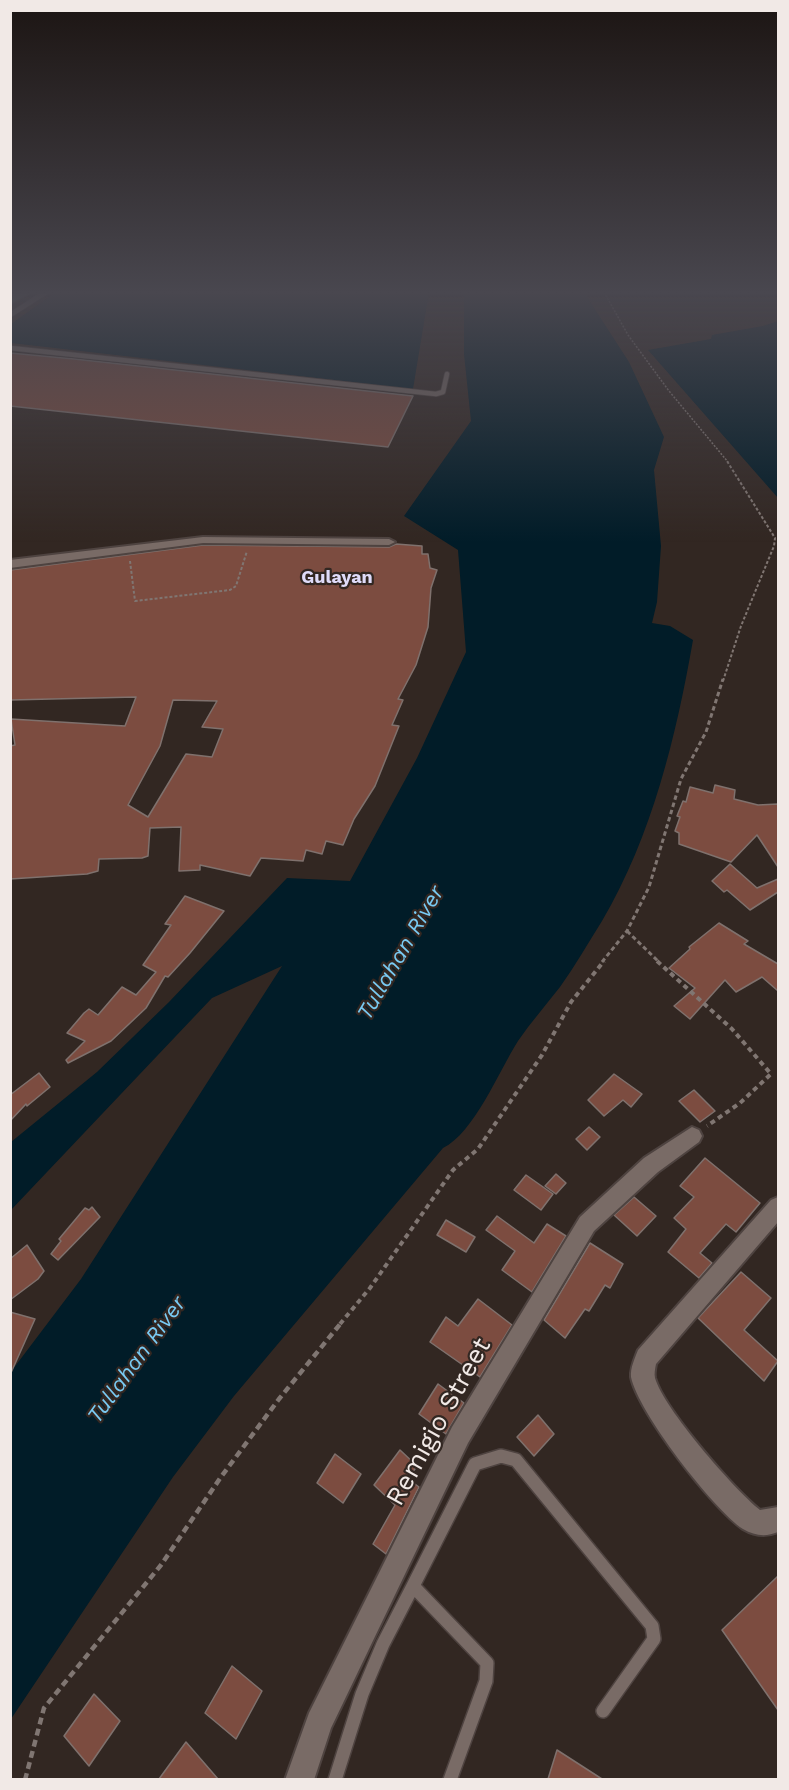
<!DOCTYPE html>
<html>
<head>
<meta charset="utf-8">
<style>
  body { margin:0 }
  #map { position:relative; width:789px; height:1790px; overflow:hidden; background:#322722; font-family:"Work Sans",sans-serif }
  canvas { display:block }
  .frame { position:absolute; inset:0; border:12px solid #f1e9e6; pointer-events:none }
</style>
</head>
<body>
<div id="map">
<canvas width="789" height="1790"></canvas>
<div class="frame"></div>
</div>
<script>
const g = document.querySelector('canvas').getContext('2d');
g.lineJoin = 'round';
function fill(path, color) { g.fillStyle = color; g.fill(path, 'evenodd'); }
function stroke(path, color, width, dash) { g.strokeStyle = color; g.lineWidth = width; g.lineCap = dash ? 'butt' : 'round'; g.setLineDash(dash || []); g.stroke(path); }
function write(font, color, halo, rows, align = 'center') {
  g.font = font + ' "Work Sans",sans-serif'; g.lineWidth = 4.5; g.setLineDash([]); g.textBaseline = 'middle'; g.strokeStyle = halo; g.fillStyle = color; for (const [text, x, y, turn = 0] of rows) {
    g.save(); g.translate(x, y); g.rotate((+turn || 0) * Math.PI / 180); g.textAlign = isNaN(turn) ? turn : align; if (halo) g.strokeText(text, 0, 0); g.fillText(text, 0, 0); g.restore();
  }
}
fill(new Path2D(`
  M56 292H429L413 389 11 343V324Z
  M464 292H586L587 297 629 362 664 437 654 470 661 546 657 602 652 623 670 626 693 640C676 737 652 836 602 921 588 943 575 966 560 987 546 1005 531 1022 518 1041 499 1071 474 1133 443 1148L234 1396 173 1477 11 1719 10 1373 81 1279 282 966 212 998 11 1210V1142L97 1072 169 1002 287 878 350 881 417 758 466 652 458 550 404 516 471 421 464 354Z
  M778 321V498L648 350 711 339 712 335 763 326Z`), '#011c28');
const building = new Path2D(`
  M10 353 74 359 413 396 388 447 10 406Z
  M396 544 422 546V554H428L430 568 437 570 431 588 428 627 416 665 398 699 403 700 392 725 399 726 375 786 354 819 343 845 326 841 322 854 306 850 303 861 261 858 250 876 200 865V870L179 871 181 827 150 828 148 856 142 858 99 859 98 871 87 874 10 879V746L15 745 11 719 125 726 136 697 10 700V570L203 545 389 547ZM173 700 217 701 202 727 223 729 212 757 186 754 148 817 128 805 160 746Z
  M715 785 735 790 734 799 758 805 778 804V867L757 835 731 862 679 844V833L675 831 680 817 677 816 683 801 686 802 690 787 713 793Z
  M730 864 757 888 778 879V892L750 910 727 890 724 892 712 881Z
  M185 896 224 911 190 953 168 977 165 976 146 1008 111 1041 68 1063 66 1060 85 1041 67 1033 84 1013 89 1009 98 1015 122 987 136 995 156 972 143 965 171 925 165 924Z
  M719 923 748 941 744 944 778 964V991L762 977 736 992 725 980 690 1019 674 1006 695 988 669 968 690 949 689 947Z
  M39 1073 50 1087 27 1106 26 1104 10 1121V1095Z
  M614 1074 642 1094 631 1107 623 1100 604 1116 588 1100Z
  M694 1090 715 1111 700 1122 679 1101Z
  M589 1127 600 1137 587 1150 576 1139Z
  M705 1158 760 1203 736 1232 726 1224 700 1253 712 1263 699 1278 668 1252 686 1229 674 1218 694 1197 680 1186Z
  M556 1174 566 1183 556 1194 545 1186Z
  M526 1175 553 1194 541 1210 514 1190Z
  M634 1197 656 1216 637 1236 614 1215Z
  M92 1207 100 1217 58 1260 51 1254 61 1241 59 1239 85 1208 89 1210Z
  M497 1216 534 1243 547 1224 566 1236 532 1292 502 1270 515 1251 486 1230Z
  M446 1220 475 1237 466 1252 437 1235Z
  M590 1243 623 1264 610 1288 605 1285 589 1311 585 1309 565 1338 544 1320Z
  M27 1245 44 1271 38 1279 10 1300V1259Z
  M741 1272 771 1298 744 1330 778 1361 764 1381 698 1318Z
  M478 1299 512 1325 480 1377 430 1342 446 1317 458 1326Z
  M10 1312 35 1319 10 1375Z
  M438 1384 464 1403 446 1434 419 1414Z
  M538 1415 554 1434 534 1456 517 1437Z
  M400 1450 417 1466 408 1479 419 1487 386 1554 373 1544 395 1505 374 1485Z
  M335 1454 361 1474 343 1503 317 1483Z
  M778 1576V1710L722 1630Z
  M232 1666 262 1691 236 1739 205 1713Z
  M94 1694 120 1721 89 1766 64 1736Z
  M186 1742 218 1779H159Z
  M557 1750 602 1779H548Z`);
fill(building, '#7c4c40');
stroke(building, '#7f716d', 1.5);
const laneFar1 = new Path2D(`
  M10 315 46 292
  M10 348 436 394 443 392 447 374`);
const lane = new Path2D(`
  M413 1586 475 1464 501 1456 516 1460 652 1626 654 1639 603 1711
  M335 1780 362 1694 383 1644 413 1586 487 1663 486 1681 450 1780`);
const street = new Path2D(`
  M203 537 389 539 395 542 389 545 203 543 10 568V560Z
  M692 1127 699 1130 702 1136 699 1142 658 1172 594 1231 468 1443 331 1728 314 1780H285L309 1713 452 1427 580 1217 644 1158Z
  M778 1197V1222L656 1364C655 1369 654 1374 655 1378 664 1409 734 1489 760 1510L778 1507V1532C766 1537 755 1536 743 1529 713 1509 638 1412 631 1377 630 1368 635 1358 638 1350L771 1200Z`);
const secondary = new Path2D(`
  M17 292H31L10 304V296Z`);
stroke(laneFar1, '#4e4340', 6);
stroke(lane, '#4e4340', 16);
stroke(street, '#4e4340', 4);
stroke(secondary, '#4e4340', 3);
stroke(new Path2D(`
  M604 292 628 335 669 391 728 462`), '#807672', 1.5, [2, 1.5]);
stroke(new Path2D(`
  M130 561 135 601 230 590 236 586 247 551
  M723 681 741 626 774 546 775 538 727 461`), '#807672', 2, [3, 2]);
stroke(new Path2D(`
  M627 931 659 962
  M602 962 627 931 649 887 681 779 706 732 723 679`), '#807672', 3, [4.5, 3]);
stroke(new Path2D(`
  M657 961 732 1029 771 1074 740 1103 707 1126
  M340 1324 370 1288 453 1170 478 1149 542 1055 571 1002 604 961`), '#807672', 4, [5, 4]);
stroke(new Path2D(`
  M25 1780 44 1708 161 1565 221 1477 279 1399 341 1323`), '#807672', 4.5, [7, 4.5]);
stroke(laneFar1, '#796b66', 4.5);
stroke(lane, '#796b66', 13);
fill(street, '#796b66');
fill(secondary, '#5e7c6e');
const sky = g.createLinearGradient(0, 0, 0, 542);
sky.addColorStop(0, '#1c1513');
sky.addColorStop(0.54, '#49474f');
sky.addColorStop(1, '#49474f00');
g.fillStyle = sky;
g.fillRect(0, 0, 789, 542);
write('bold 18px', '#dfdbf9', '#322722', [
  ["Gulayan",337,578]
]);
write('italic 22px', '#79caf2', '#322722', [
  ["Tullahan River",401,953,-60],
  ["Tullahan River",137,1360,-54]
]);
write('26px', '#f1e9e6', '#322722', [
  ["Remigio Street",439,1422,-61]
]);
</script>
</body>
</html>
